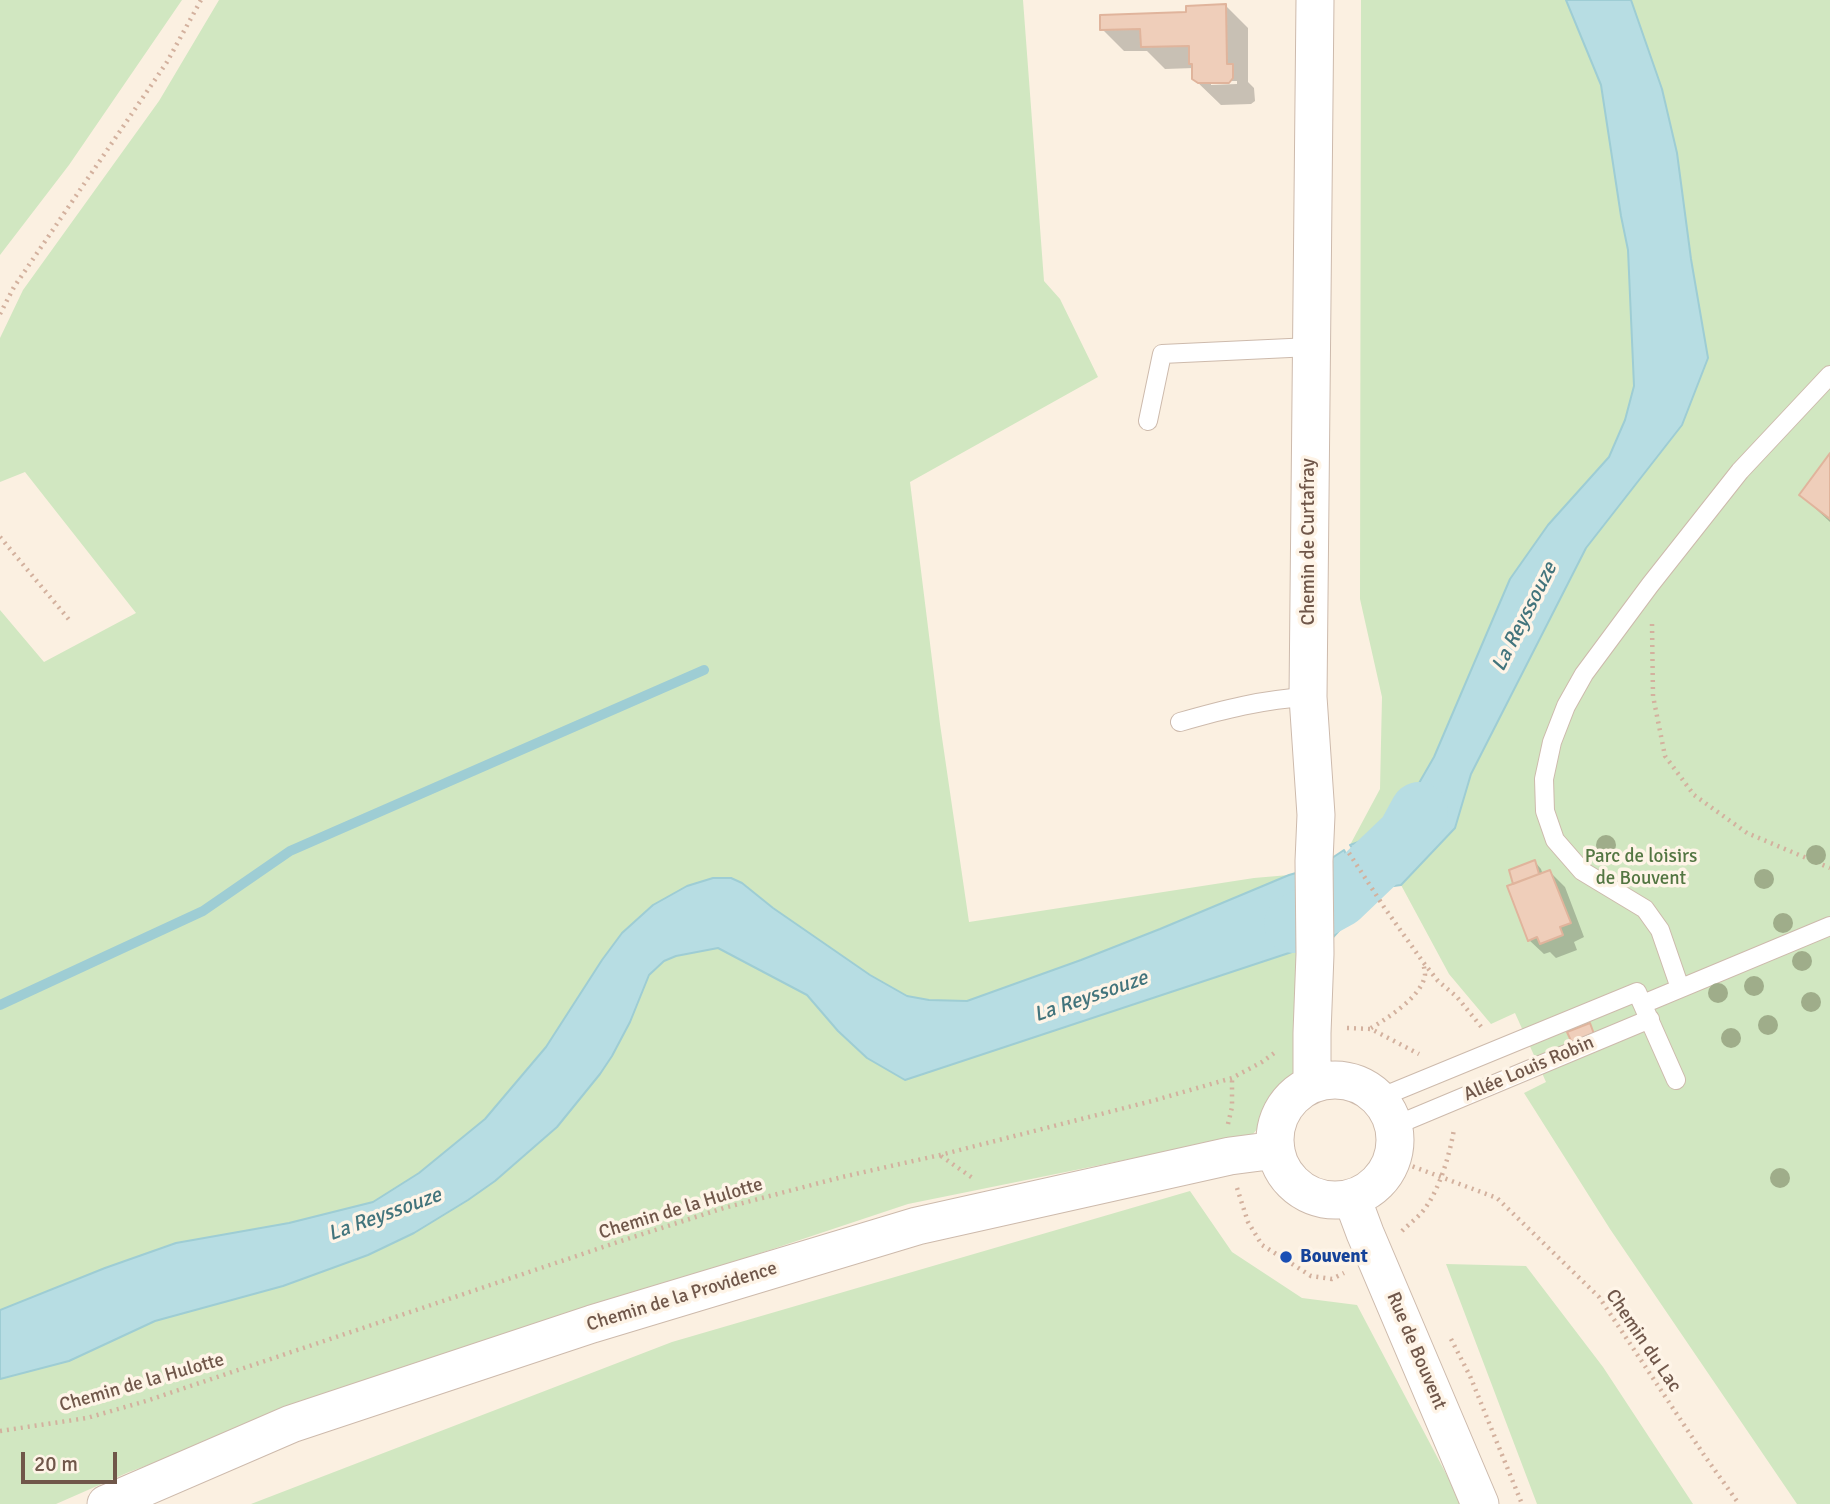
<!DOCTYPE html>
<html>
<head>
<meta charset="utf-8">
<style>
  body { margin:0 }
  #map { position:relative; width:1830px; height:1504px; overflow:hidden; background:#fbf0e1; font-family:Signika,sans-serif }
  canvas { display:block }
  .scale { position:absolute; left:21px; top:1452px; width:96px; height:32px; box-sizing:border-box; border:4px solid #70574a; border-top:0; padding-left:9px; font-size:21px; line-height:24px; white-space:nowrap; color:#70574a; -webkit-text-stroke:5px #fef4e7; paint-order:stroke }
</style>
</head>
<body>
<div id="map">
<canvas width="1830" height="1504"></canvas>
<div class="scale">20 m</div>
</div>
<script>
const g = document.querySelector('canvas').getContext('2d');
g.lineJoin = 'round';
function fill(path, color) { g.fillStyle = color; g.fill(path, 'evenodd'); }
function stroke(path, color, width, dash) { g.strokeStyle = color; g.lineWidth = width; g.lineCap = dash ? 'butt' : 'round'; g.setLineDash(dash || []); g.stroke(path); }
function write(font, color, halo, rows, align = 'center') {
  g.font = font + ' Signika,sans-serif'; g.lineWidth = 7; g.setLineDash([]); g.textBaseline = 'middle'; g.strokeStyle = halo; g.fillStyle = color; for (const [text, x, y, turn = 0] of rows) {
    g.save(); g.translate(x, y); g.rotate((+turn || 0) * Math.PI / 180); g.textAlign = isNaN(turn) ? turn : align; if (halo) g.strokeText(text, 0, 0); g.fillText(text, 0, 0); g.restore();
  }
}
fill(new Path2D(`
  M0 0H182L69 165 0 255Z
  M219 0H1023L1044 281 1060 299 1098 377 910 482 940 724 969 922 1254 878 1289 875 1160 929 1081 960 967 1001 929 1000 907 996 870 975 773 908 742 883 731 878H713L602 960 546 1047 485 1119 419 1173 373 1202 289 1223 176 1243 105 1268 0 1310V610L44 662 136 613 25 472 0 482V338L23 290 159 101Z
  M1361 0H1566L1601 84 1621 216 1628 250 1634 385 1625 420 1609 457 1548 525 1434 757 1392 830 1350 845 1380 789 1382 697 1360 599Z
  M1631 0H1830V1504H1797L1610 1229 1524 1093 1546 1082 1515 1013 1491 1024 1449 974 1401 885 1455 828 1471 774 1586 548 1682 425 1708 358 1691 259 1677 153 1662 89Z
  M1307 947 1298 1080 1253 1134 908 1204 427 1364 129 1472 56 1504H0V1379L69 1361 155 1321 283 1286 368 1255 414 1233 468 1200 495 1181 557 1126 600 1074 612 1056 630 1022 649 975 664 961 676 956 718 948 807 995 838 1031Z
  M1190 1191 1232 1252 1302 1298 1357 1305 1462 1504H251L672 1342Z
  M1446 1264 1526 1266 1603 1367 1693 1504H1537Z`), '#d1e7c1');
const water = new Path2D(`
  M1566 0H1631L1662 89 1677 153 1691 259 1708 358 1682 425 1586 548 1471 774 1455 828 1401 885 1379 888 1350 845 1392 830 1434 757 1510 579 1548 525 1609 457 1625 420 1634 386 1628 250 1621 216 1601 85Z
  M1344 850 1368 898 1328 943 1320 866Z
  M1303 871 1307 947 905 1080 867 1058 838 1031 807 995 718 948 676 956 664 961 649 975 630 1022 612 1056 600 1074 557 1127 495 1181 468 1200 414 1233 368 1255 283 1286 155 1321 69 1361 0 1379V1310L105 1268 176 1243 289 1223 373 1202 419 1173 485 1119 546 1047 602 960 622 933 653 905 687 886 713 878H731L742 883 773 908 870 975 907 996 929 1000 967 1001 1081 960 1160 929 1289 875Z`);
fill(water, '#b7dde3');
stroke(water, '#9ecdd4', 2);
fill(new Path2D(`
  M1226 6 1248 28V82L1254 88 1255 101 1251 104 1221 105 1194 79V68L1165 69 1147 51H1124L1102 29ZM1211 81H1237V84L1211 85Z
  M1830 456V522L1801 495Z
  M1535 862 1541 869 1543 875 1550 872 1565 887 1584 937 1574 942 1577 950 1556 958 1550 952 1544 954 1529 940 1509 887Z`), '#0003');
stroke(new Path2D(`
  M0 1005 203 911 290 851 704 670`), '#9ecdd4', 10);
stroke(new Path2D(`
  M1293 924 1340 898 1406 835 1419 811`), '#b7dde3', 58);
const building = new Path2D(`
  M1226 4 1227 64H1233V78L1229 83H1198L1192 79V64H1189V46L1141 47 1140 29 1100 30V15L1186 12V6Z
  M1830 453V519L1799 495Z
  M1535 860 1539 874 1513 884 1509 870Z
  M1550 870 1571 923 1560 927 1563 935 1540 944 1537 937 1528 941 1507 886Z
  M1590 1023 1594 1034 1572 1043 1567 1032Z`);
fill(building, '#efceba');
stroke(building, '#e0b49c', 2);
const service = new Path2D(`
  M1148 421 1162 354 1311 347
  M1180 722C1222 710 1264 699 1308 697
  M1680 988 1660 930 1645 909 1582 871 1555 840 1545 811 1544 779 1552 742 1566 706 1584 674 1650 585 1740 471 1830 375
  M1643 1004 1830 926
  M1379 1098 1637 992 1676 1080
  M1394 1126 1650 1019`);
const minor = new Path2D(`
  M1275 1140a60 60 0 1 1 120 0a60 60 0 1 1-120 0Z
  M1312 1084V1033L1315 954 1314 861 1316 815 1308 697 1315 0
  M1352 1198 1365 1233 1480 1504
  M106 1504 291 1424 592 1324 917 1226 1230 1156 1276 1150`);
stroke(service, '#cdbaac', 20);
stroke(minor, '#cdbaac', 39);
stroke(new Path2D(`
  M0 314 14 287 167 62 201 0
  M0 537 71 622
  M1652 624 1653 696 1665 756 1694 795 1747 833 1830 868
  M1349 853 1384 907 1423 962 1438 981 1457 997 1483 1029
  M1347 1028 1371 1029 1419 1054
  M1371 1028C1388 1018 1422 996 1425 975 1425 971 1424 967 1423 963
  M1228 1124 1232 1107V1078
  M941 1156 974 1179
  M1393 1159 1497 1198 1599 1297 1704 1455 1739 1504
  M1237 1188 1248 1222 1262 1245 1311 1276 1332 1279 1344 1273
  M1402 1231C1410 1223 1420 1216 1426 1207 1440 1187 1450 1154 1454 1129
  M1451 1339 1470 1376 1522 1504
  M0 1431 87 1418 146 1401 627 1239 724 1208 842 1177 940 1155 1152 1101 1232 1078 1262 1062 1277 1051`), '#d3b19e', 4.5, [2, 5]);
stroke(service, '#fff', 18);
stroke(minor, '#fff', 37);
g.fillStyle = '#9fad8a';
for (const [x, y] of [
  [1606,845],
  [1816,855],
  [1764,879],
  [1783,923],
  [1802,961],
  [1754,986],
  [1718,993],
  [1811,1002],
  [1768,1025],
  [1731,1038],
  [1780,1178]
]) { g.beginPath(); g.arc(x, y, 10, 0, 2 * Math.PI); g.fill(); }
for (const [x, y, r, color] of [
  [1286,1257,7,"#1a4fb4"]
]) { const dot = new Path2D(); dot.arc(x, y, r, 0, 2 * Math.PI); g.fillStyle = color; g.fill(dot); stroke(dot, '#fef4e7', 2.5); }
write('19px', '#70574a', '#fef4e7', [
  ["Chemin de Curtafray",1309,542,-90],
  ["Allée Louis Robin",1529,1069,-23],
  ["Chemin de la Hulotte",681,1209,-17],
  ["Chemin de la Providence",682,1297,-17],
  ["Chemin du Lac",1643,1341,56],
  ["Rue de Bouvent",1416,1351,67],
  ["Chemin de la Hulotte",142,1383,-16]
]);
write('19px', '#537642', '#fef4e7', [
  ["Parc de loisirs",1641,857],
  ["de Bouvent",1641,879]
]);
write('bold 19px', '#164399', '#fef4e7', [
  ["Bouvent",1300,1257]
], 'left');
write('italic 21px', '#42747c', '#fef4e7', [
  ["La Reyssouze",1525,617,-63],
  ["La Reyssouze",1091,997,-19],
  ["La Reyssouze",385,1215,-20]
]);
</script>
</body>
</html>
